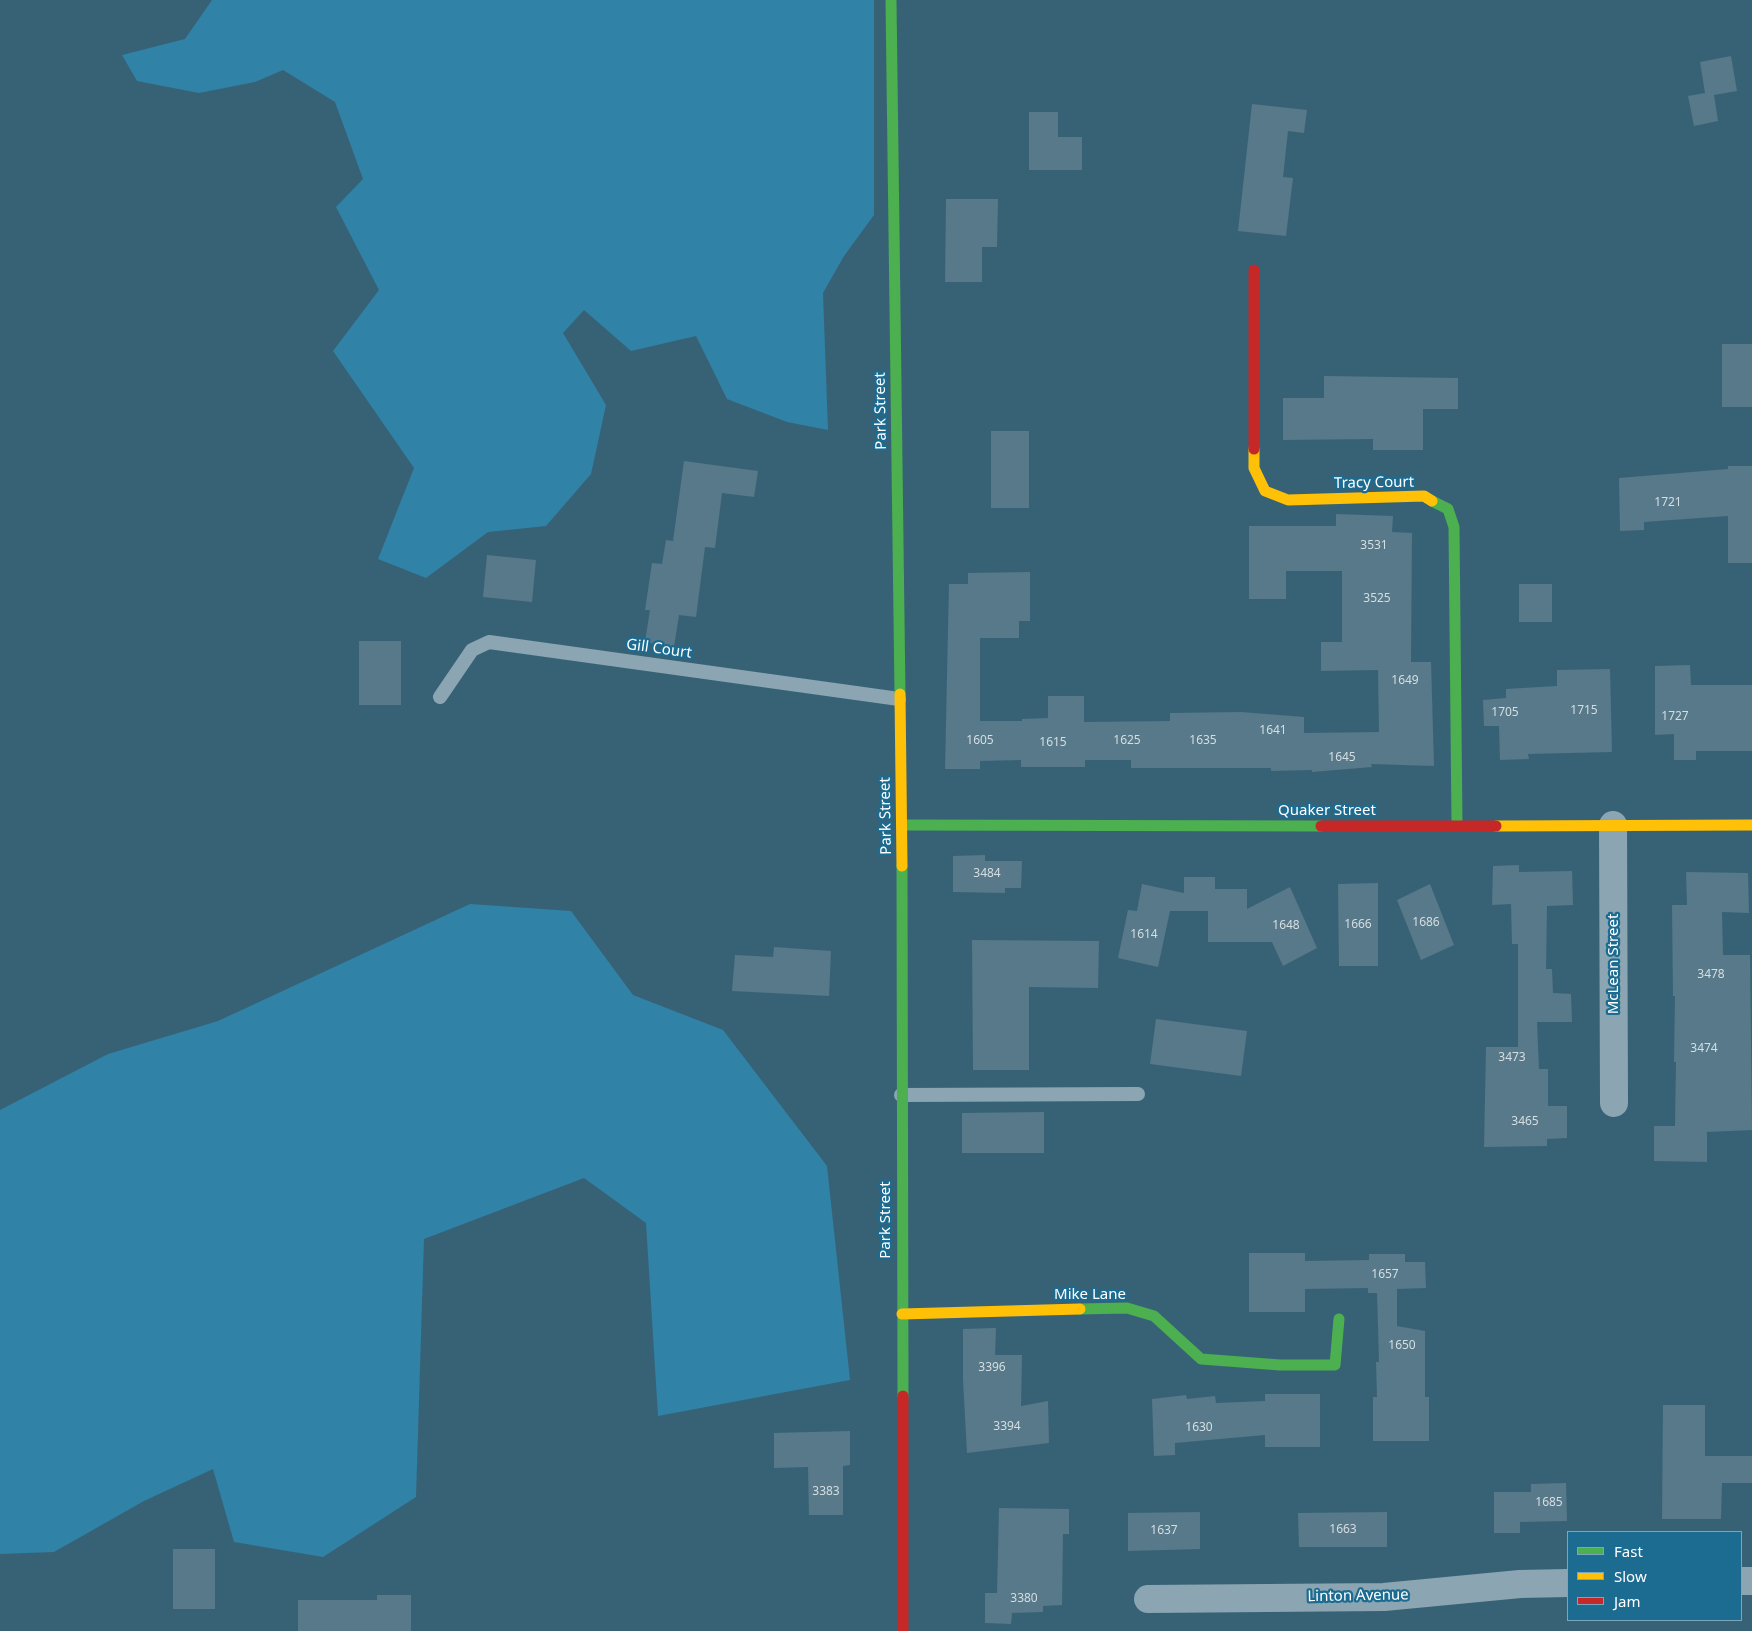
<!DOCTYPE html>
<html>
<head>
<meta charset="utf-8">
<style>
  body { margin:0 }
  #map { position:relative; width:1752px; height:1631px; overflow:hidden; background:#376276; font-family:"Noto Sans",sans-serif }
  canvas { display:block }
  .legend { position:absolute; left:1567px; top:1531px; width:175px; height:90px; box-sizing:border-box; background:#1c6b91; border:1px solid #77a6bd; margin:0; padding:6px 9px; list-style:none; font-size:15px; color:#fff }
  .legend li { display:flex; align-items:center; gap:10px; height:25px }
  .legend b { width:25px; border:1px solid #77a6bd }
</style>
</head>
<body>
<div id="map">
<canvas width="1752" height="1631"></canvas>
<ul class="legend">
<li><b style="height:6px;background:#4caf50"></b>Fast</li>
<li><b style="height:6px;background:#ffc107"></b>Slow</li>
<li><b style="height:6px;background:#c62828"></b>Jam</li>
</ul>
</div>
<script>
const g = document.querySelector('canvas').getContext('2d');
g.lineJoin = 'round';
function fill(path, color) { g.fillStyle = color; g.fill(path, 'evenodd'); }
function stroke(path, color, width, dash) { g.strokeStyle = color; g.lineWidth = width; g.lineCap = dash ? 'butt' : 'round'; g.setLineDash(dash || []); g.stroke(path); }
function write(font, color, halo, rows, align = 'center') {
  g.font = font + ' "Noto Sans",sans-serif'; g.lineWidth = 4.5; g.setLineDash([]); g.textBaseline = 'middle'; g.strokeStyle = halo; g.fillStyle = color; for (const [text, x, y, turn = 0] of rows) {
    g.save(); g.translate(x, y); g.rotate((+turn || 0) * Math.PI / 180); g.textAlign = isNaN(turn) ? turn : align; if (halo) g.strokeText(text, 0, 0); g.fillText(text, 0, 0); g.restore();
  }
}
fill(new Path2D(`
  M212 0H874V215L844 256 823 293 828 430 787 422 727 399 696 336 631 351 584 310 563 333 606 405 591 474 546 526 488 532 426 578 378 559 414 468 333 351 379 290 336 207 363 179 335 102 283 70 255 82 199 93 137 81 122 55 185 39Z
  M470 904 571 911 633 995 723 1030 827 1166 850 1380 658 1416 646 1223 584 1178 424 1239 416 1497 323 1557 234 1542 213 1469 144 1501 54 1552 0 1554V1110L108 1054 218 1021Z`), '#3082a7');
fill(new Path2D(`
  M1731 56 1737 91 1714 95 1718 121 1694 126 1688 96 1705 93 1700 62Z
  M1252 104 1307 110 1304 133 1288 131 1283 177 1293 178 1286 236 1238 231Z
  M1029 112H1058V137H1082V170H1029Z
  M946 199H998L997 247H982V282H945Z
  M1722 344H1752V407H1722Z
  M1324 376 1458 378V409H1423V450H1373V439L1283 440V398H1324Z
  M991 431H1029V508H991Z
  M684 461 758 471 754 497 722 493 715 548 705 547 696 617 679 615 674 647 645 642 650 610H645L652 563 662 564 666 540 673 541Z
  M1728 466H1752V563H1728V516L1644 522V530L1620 531 1619 478 1728 469Z
  M1336 514 1393 516 1392 532 1412 533 1411 662H1431L1434 766 1371 764 1372 767 1312 772V770L1271 771V768H1131V760H1085V767H1021V760L980 761V769H945L949 584H968V573L1030 572V621H1019V638H980V721H1022V719L1048 718V696H1084V722L1170 721V713L1241 712 1304 717V733L1379 732 1378 670 1321 671V642H1342V571H1286V599H1249V526H1336Z
  M487 555 536 560 532 602 483 597Z
  M1519 584H1552V622H1519Z
  M359 641H401V705H359Z
  M1690 665 1691 685H1752V751H1696V760H1674V734L1655 735V666Z
  M1610 669 1612 752 1528 754 1529 759 1500 760 1499 726H1484L1483 700 1506 698V689L1557 686V670Z
  M985 855V861H1022L1021 888H1005V893L953 892V856Z
  M1519 865V872L1572 871 1573 905 1547 906 1546 969H1552L1553 993 1571 994 1572 1022H1537L1539 1069H1548V1106H1567V1138L1547 1139V1146L1484 1147 1486 1047H1518V944H1512L1511 904 1492 905 1493 866Z
  M1686 872 1748 873 1749 913 1722 912 1723 955H1750L1752 1130 1707 1132V1162L1654 1161V1126H1675L1676 1062H1674L1675 996H1673L1672 905H1687Z
  M1184 877H1215V889H1247V909L1290 887 1317 948 1283 966 1272 942H1208V911H1170L1158 967 1118 958 1128 910 1137 911 1142 884 1184 893Z
  M1378 883V966H1339L1338 884Z
  M1430 884 1454 945 1421 960 1397 900Z
  M972 940 1099 941 1098 988 1029 987V1070H973Z
  M774 947 831 951 829 996 732 991 735 955 773 957Z
  M1156 1019 1247 1031 1241 1076 1150 1064Z
  M1044 1112V1153H962V1113Z
  M1249 1253H1305V1261L1369 1260V1254H1405V1262H1425L1426 1288 1397 1289V1326L1425 1331V1397H1429V1441H1373V1397H1377L1376 1362H1379L1377 1293H1368V1288L1305 1289V1312H1249Z
  M996 1328 995 1355H1022L1021 1406 1048 1401 1049 1443 967 1453 963 1380V1329Z
  M1265 1394H1320V1447H1265V1435L1175 1443V1455L1154 1456 1152 1399 1186 1395 1187 1399 1215 1396 1216 1403 1265 1401Z
  M1663 1405H1705V1456H1752V1483H1722L1721 1519H1662Z
  M850 1431V1465L843 1466V1515H809L808 1467 774 1468V1433Z
  M1566 1483 1567 1521 1520 1522V1533H1494V1492H1531V1484Z
  M999 1508 1069 1509V1534H1063L1062 1605 1043 1606V1612L1012 1613 1011 1624 985 1623V1593H997Z
  M1200 1512V1549L1128 1551V1513Z
  M1387 1512V1547H1299L1298 1513Z
  M173 1549H215V1609H173Z
  M377 1595H411V1631H298V1600H377Z`), '#577989');
stroke(new Path2D(`
  M440 697 472 650 489 642 899 699
  M901 1095 1138 1094`), '#8ba6b2', 14);
stroke(new Path2D(`
  M1613 825 1614 1103
  M1741 1581H1752
  M1148 1599 1384 1597 1520 1584 1568 1583`), '#8ba6b2', 28);
stroke(new Path2D(`
  M891 0 900 694
  M1432 501 1448 509 1454 527 1457 825
  M902 825 1321 826
  M902 866 903 1396
  M1080 1309 1127 1308 1154 1316 1201 1359 1280 1365H1335L1339 1319`), '#4caf50', 11);
stroke(new Path2D(`
  M1254 449V468L1265 491 1288 500 1424 496 1432 501
  M900 694 902 866
  M1496 826 1752 825
  M902 1314 1080 1309`), '#ffc107', 11);
stroke(new Path2D(`
  M1254 270V449
  M1321 826H1496
  M903 1396V1631`), '#c62828', 11);
write('12px', '#d5dee2', null, [
  ["1721",1668,503],
  ["3531",1374,546],
  ["3525",1377,599],
  ["1649",1405,681],
  ["1715",1584,711],
  ["1705",1505,713],
  ["1727",1675,717],
  ["1641",1273,731],
  ["1605",980,741],
  ["1625",1127,741],
  ["1635",1203,741],
  ["1615",1053,743],
  ["1645",1342,758],
  ["3484",987,874],
  ["1686",1426,923],
  ["1666",1358,925],
  ["1648",1286,926],
  ["1614",1144,935],
  ["3478",1711,975],
  ["3474",1704,1049],
  ["3473",1512,1058],
  ["3465",1525,1122],
  ["1657",1385,1275],
  ["1650",1402,1346],
  ["3396",992,1368],
  ["3394",1007,1427],
  ["1630",1199,1428],
  ["3383",826,1492],
  ["1685",1549,1503],
  ["1663",1343,1530],
  ["1637",1164,1531],
  ["3380",1024,1599]
]);
write('15px', '#fff', '#1c6b91', [
  ["Park Street",881,411,-91],
  ["Tracy Court",1374,483,-1],
  ["Gill Court",659,649,8],
  ["Quaker Street",1327,811],
  ["Park Street",886,816,-91],
  ["McLean Street",1614,964,-90],
  ["Park Street",886,1220,-90],
  ["Mike Lane",1090,1295],
  ["Linton Avenue",1358,1596,-1]
]);
</script>
</body>
</html>
